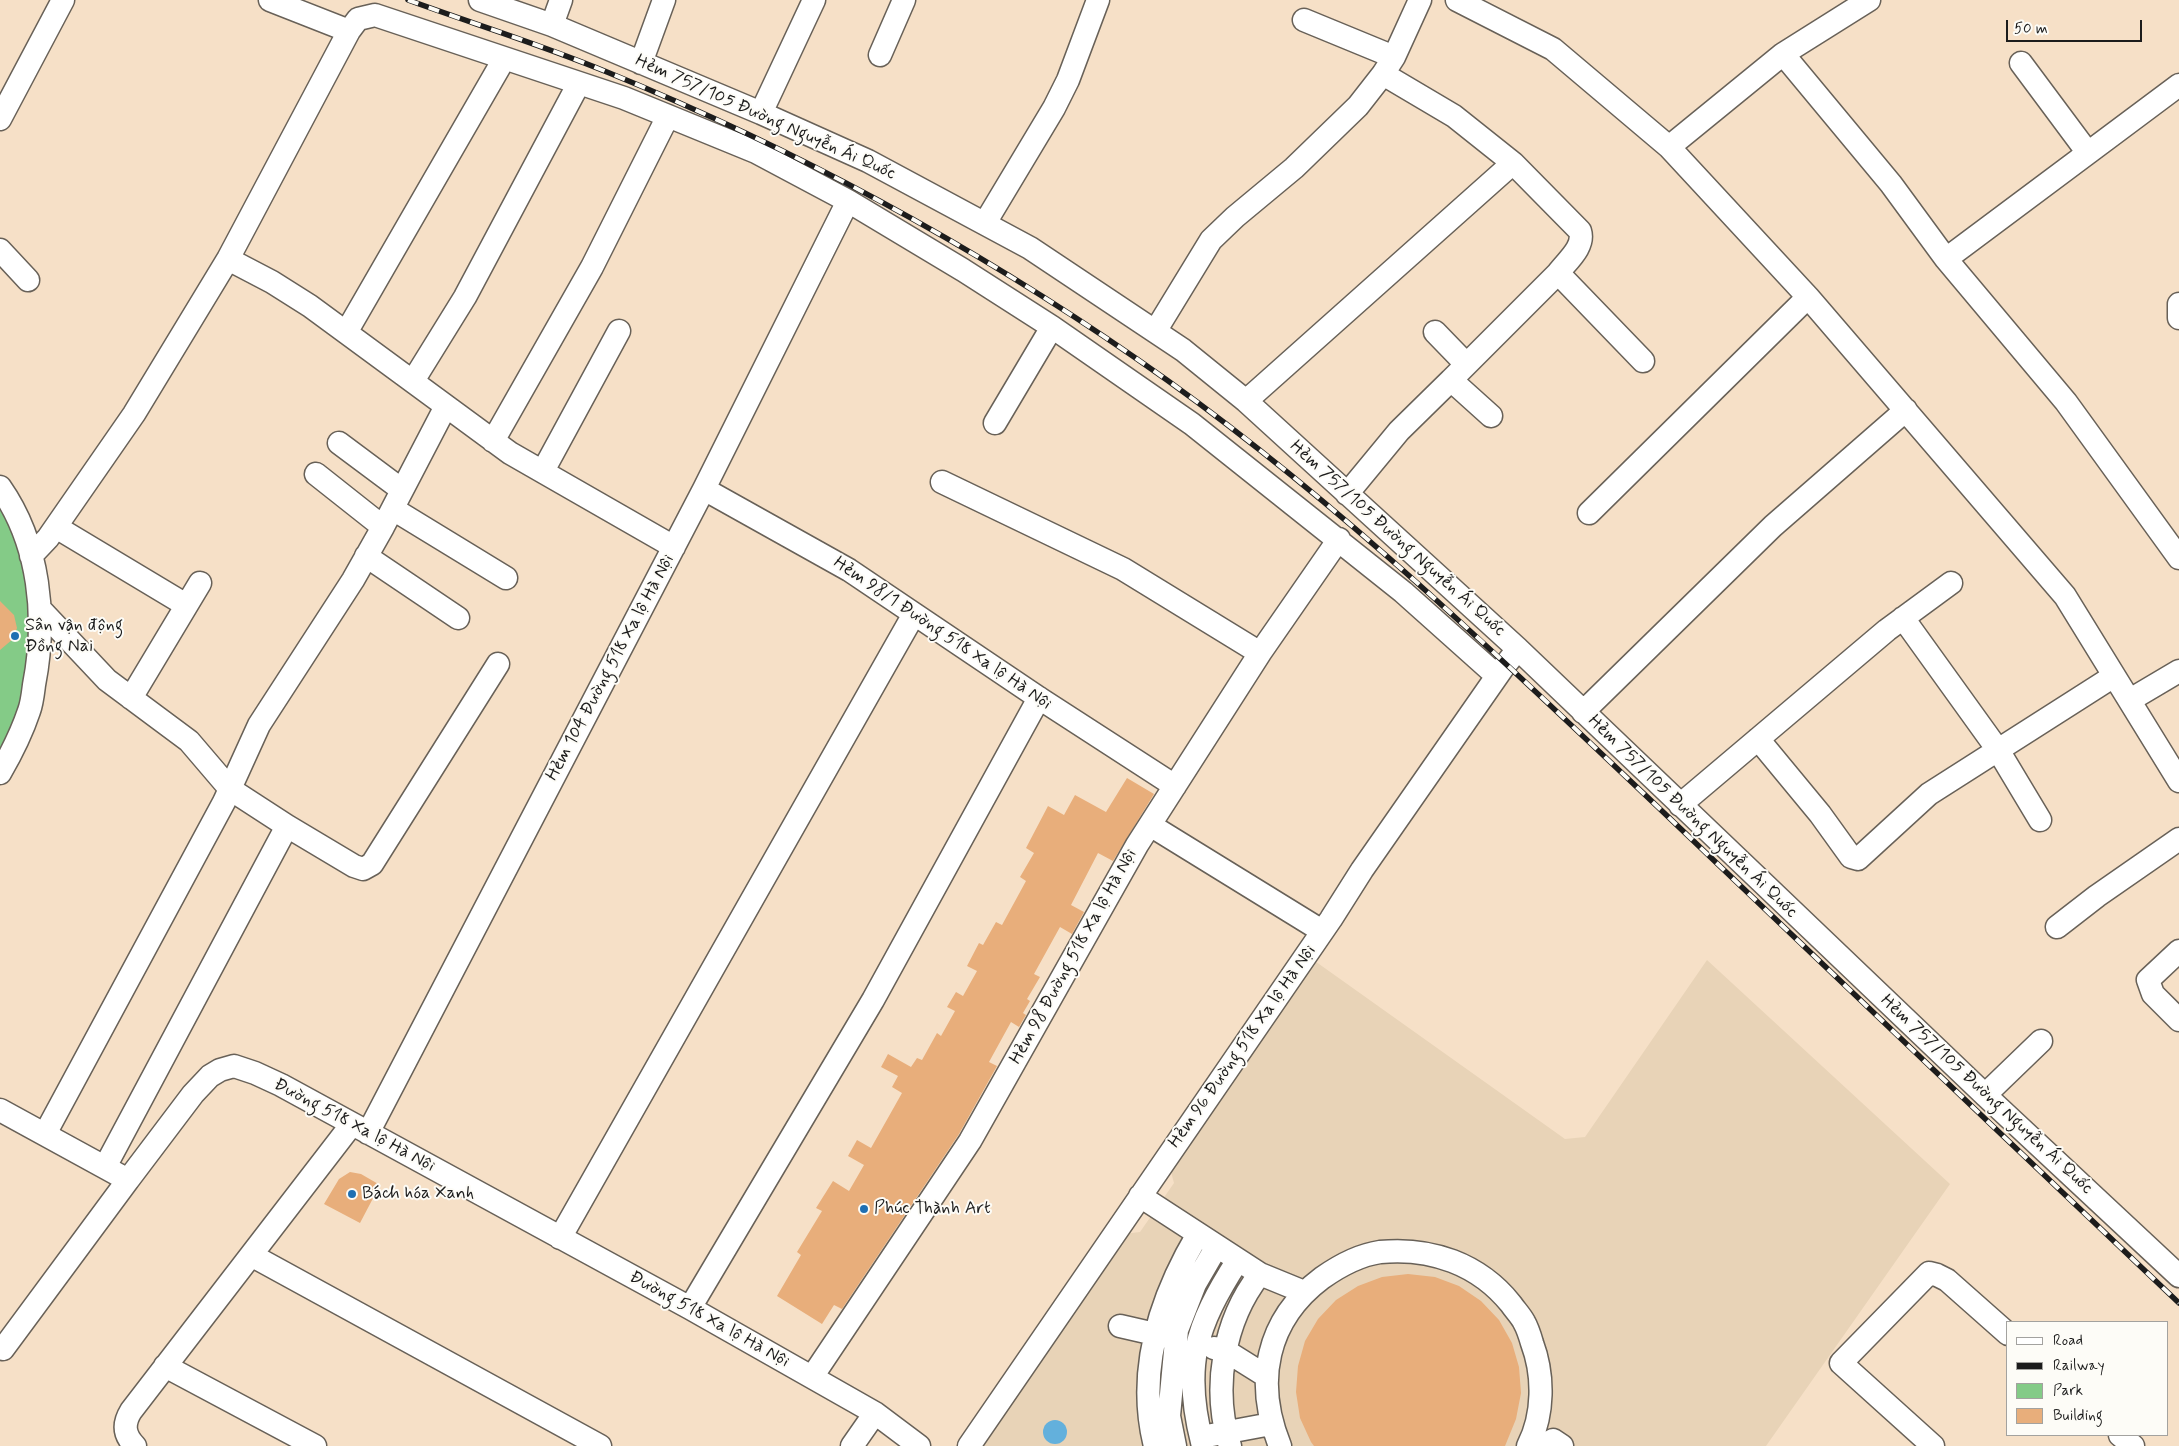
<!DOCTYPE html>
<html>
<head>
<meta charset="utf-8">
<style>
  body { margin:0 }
  #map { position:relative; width:2179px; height:1446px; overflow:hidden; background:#f6e0c7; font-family:Mynerve,sans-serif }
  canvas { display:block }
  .legend { position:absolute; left:2006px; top:1321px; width:162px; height:115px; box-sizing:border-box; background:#fdfcf7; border:1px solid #a3a29f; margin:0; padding:6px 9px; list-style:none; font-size:15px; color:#1c1c1c }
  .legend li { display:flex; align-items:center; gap:10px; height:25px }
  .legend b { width:25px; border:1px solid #a3a29f }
  .scale { position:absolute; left:2006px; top:20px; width:136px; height:22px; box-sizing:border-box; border:2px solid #1c1c1c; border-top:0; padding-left:6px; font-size:15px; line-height:18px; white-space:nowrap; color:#1c1c1c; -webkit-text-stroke:4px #fdfcf7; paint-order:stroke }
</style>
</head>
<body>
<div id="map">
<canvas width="2179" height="1446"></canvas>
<ul class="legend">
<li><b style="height:6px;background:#fff"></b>Road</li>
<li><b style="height:6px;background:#1c1c1c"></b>Railway</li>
<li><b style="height:14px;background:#84cb87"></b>Park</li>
<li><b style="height:14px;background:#e8ae7b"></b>Building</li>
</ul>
<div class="scale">50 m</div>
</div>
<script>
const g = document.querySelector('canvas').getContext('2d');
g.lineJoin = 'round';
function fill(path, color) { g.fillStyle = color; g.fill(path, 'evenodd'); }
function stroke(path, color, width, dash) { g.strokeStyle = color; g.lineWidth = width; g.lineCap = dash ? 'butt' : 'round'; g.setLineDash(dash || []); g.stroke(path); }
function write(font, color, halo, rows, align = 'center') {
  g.font = font + ' Mynerve,sans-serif'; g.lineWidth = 4; g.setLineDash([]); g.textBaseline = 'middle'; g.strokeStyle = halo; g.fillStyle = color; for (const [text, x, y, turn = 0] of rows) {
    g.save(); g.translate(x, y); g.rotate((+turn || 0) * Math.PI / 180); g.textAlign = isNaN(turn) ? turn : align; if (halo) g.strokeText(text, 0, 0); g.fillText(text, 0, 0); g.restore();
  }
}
fill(new Path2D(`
  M1312 959 1565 1139 1585 1137 1707 960 1950 1184 1766 1446H977L1123 1234 1140 1232 1174 1183 1170 1168Z`), '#e8d3b7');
fill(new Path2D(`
  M0 506C27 562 36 615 26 676 24 686 23 697 20 706 16 722 7 737 0 751Z`), '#84cb87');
fill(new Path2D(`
  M1043 1432a12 12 0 1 1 24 0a12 12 0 1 1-24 0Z`), '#63b0dc');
fill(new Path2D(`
  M0 601 14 615 17 628 13 639 0 650Z
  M1127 778 1154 794 1113 861 1098 853 1071 905 1084 912 1072 934 1060 927 1034 974 1040 977 1027 999 1030 1001 1023 1013 1026 1015 1019 1027 1011 1022 989 1062 997 1066 959 1134 842 1309 834 1305 822 1324 777 1296 801 1255 797 1252 822 1211 816 1208 833 1181 849 1191 864 1165 848 1156 857 1140 871 1148 902 1093 892 1087 898 1076 881 1067 888 1054 911 1067 917 1058 922 1060 937 1033 941 1036 955 1011 947 1007 956 992 963 996 977 971 967 966 979 943 983 945 996 922 1002 925 1026 881 1020 877 1034 853 1026 848 1048 806 1064 815 1075 795 1106 812Z
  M350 1172 361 1174 380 1185 360 1223 324 1204 339 1179Z
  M1408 1274 1435 1277 1459 1286 1481 1301 1499 1320 1512 1343 1519 1367 1521 1393 1516 1419 1505 1446H1314L1311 1442 1300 1418 1296 1392 1298 1366 1305 1341 1318 1319 1336 1300 1358 1286 1382 1277Z`), '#e8ae7b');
const minor = new Path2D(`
  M270 0 349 31
  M480 0 552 25 761 113 868 161 1030 248 1183 350 1246 401 1518 649 1985 1095 2179 1276
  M1457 0 1553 49 1669 147 1808 297 2065 596 2179 781
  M1304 20 1394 57
  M552 25 561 0
  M1783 54 1891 184 1946 259 2066 402 2179 558
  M880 55 904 0
  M641 63 664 0
  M2021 63 2088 153
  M1383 74 1454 116 1513 163 1580 231C1585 247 1567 261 1558 273L1643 361
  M761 113 814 0
  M0 119 63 0
  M1669 147 1783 54 1869 0
  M985 223 1054 108 1068 80 1098 0
  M0 250 28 280
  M228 259 272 282 310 306 510 453 674 547
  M1946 259 2179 85
  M2179 304V318
  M1156 330 1211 240 1235 217 1294 168 1358 106 1383 74 1394 57 1420 0
  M347 331 504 59
  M1435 332 1466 364
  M413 381 465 297 579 83
  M1246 401 1513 163
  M1491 416 1451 380 1558 273
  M995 423 1052 327
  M493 441 592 267 668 116
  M339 443 402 490
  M543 471 619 331
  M316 474 383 527
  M942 482 1123 569 1260 653
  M0 487C40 544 47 618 34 685 33 693 32 703 29 711 22 732 11 754 0 773
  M704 489 849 570 1039 698 1175 786
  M1347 494 1399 431 1451 380
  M393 509 506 578
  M1589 513 1808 297
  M56 527 186 605
  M31 556 48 538 134 414 228 259 349 31 358 19 375 15 624 98 756 152 848 201 963 270 1052 327 1192 424 1403 592 1497 676
  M366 556 458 618
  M41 610 107 680 189 741 230 789 287 826
  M1903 618 1998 750 2040 820
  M131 698 200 583
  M2130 700 2179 671
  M1583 712 1773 526 1906 410
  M1758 739 1820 814 1851 857 1858 859 1929 794 2114 676
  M1680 805 1887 630 1951 583
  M1150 825 1322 931
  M2057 927 2097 896 2179 839
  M2179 951 2148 980 2153 994 2179 1020
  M1985 1095 2041 1041
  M0 1110 128 1180 193 1094 210 1076 220 1070 234 1066 255 1073 281 1085 690 1308 875 1413 919 1446
  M368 1133 704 489 848 201
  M45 1134 224 802 259 725 353 580 383 527 446 406
  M105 1167 287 826 354 866 363 869 372 864 498 664
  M1140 1196 1260 1274 1304 1292
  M560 1238 914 614
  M251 1255 600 1446
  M690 1308 873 1000 1039 698
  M1120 1326 1168 1337
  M1214 1348 1226 1351 1266 1376
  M3 1349 128 1180
  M165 1366 315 1446
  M812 1377 970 1141 1137 845 1260 653 1339 539
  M1212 1435 1271 1424
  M2120 1435 2133 1446
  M135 1446C124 1435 123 1424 131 1411L352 1124
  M852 1446 875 1413
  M969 1446 1331 919 1362 870 1502 669 1518 649
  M1155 1446C1136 1371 1160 1298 1198 1234
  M1175 1446 1169 1416 1177 1330 1195 1284 1217 1246
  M1203 1446C1182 1367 1195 1327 1238 1260
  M1230 1446C1212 1389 1223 1321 1260 1274
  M1280 1446C1254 1382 1266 1320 1322 1278 1339 1266 1360 1255 1380 1252 1431 1247 1479 1264 1511 1304 1515 1310 1521 1316 1524 1322 1528 1329 1530 1336 1532 1343 1544 1375 1544 1415 1528 1446
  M1550 1446 1553 1440 1562 1446
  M1933 1446 1841 1363 1929 1273 1937 1275 1947 1280 2008 1334`);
stroke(minor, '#686158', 25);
stroke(minor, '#fff', 22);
const rail = new Path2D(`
  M408 0C474 24 542 45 607 72 793 148 971 244 1137 359 1327 490 1494 652 1661 810 1834 975 2006 1139 2179 1303`);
stroke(rail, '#1c1c1c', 5.5);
stroke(rail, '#fdfcf7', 4, [11]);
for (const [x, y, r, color] of [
  [15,636,5,"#1f6fb2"],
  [352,1194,5,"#1f6fb2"],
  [864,1209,5,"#1f6fb2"]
]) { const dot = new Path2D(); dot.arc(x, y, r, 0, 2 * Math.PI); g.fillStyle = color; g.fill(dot); stroke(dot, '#fdfcf7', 2); }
write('18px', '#1c1c1c', '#fdfcf7', [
  ["Hẻm 757/105 Đường Nguyễn Ái Quốc",765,118,24],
  ["Hẻm 757/105 Đường Nguyễn Ái Quốc",1397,539,42],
  ["Hẻm 98/1 Đường 518 Xa lộ Hà Nội",942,634,34],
  ["Hẻm 104 Đường 518 Xa lộ Hà Nội",611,668,-62],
  ["Hẻm 757/105 Đường Nguyễn Ái Quốc",1692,817,44],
  ["Hẻm 98 Đường 518 Xa lộ Hà Nội",1074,957,-61],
  ["Hẻm 96 Đường 518 Xa lộ Hà Nội",1243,1047,-55],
  ["Hẻm 757/105 Đường Nguyễn Ái Quốc",1986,1095,43],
  ["Đường 518 Xa lộ Hà Nội",354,1126,28],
  ["Đường 518 Xa lộ Hà Nội",709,1320,29]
]);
write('18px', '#1c1c1c', '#fdfcf7', [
  ["Sân vận động",25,626],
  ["Đồng Nai",25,647],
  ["Bách hóa Xanh",362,1194],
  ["Phúc Thành Art",874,1209]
], 'left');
</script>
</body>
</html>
